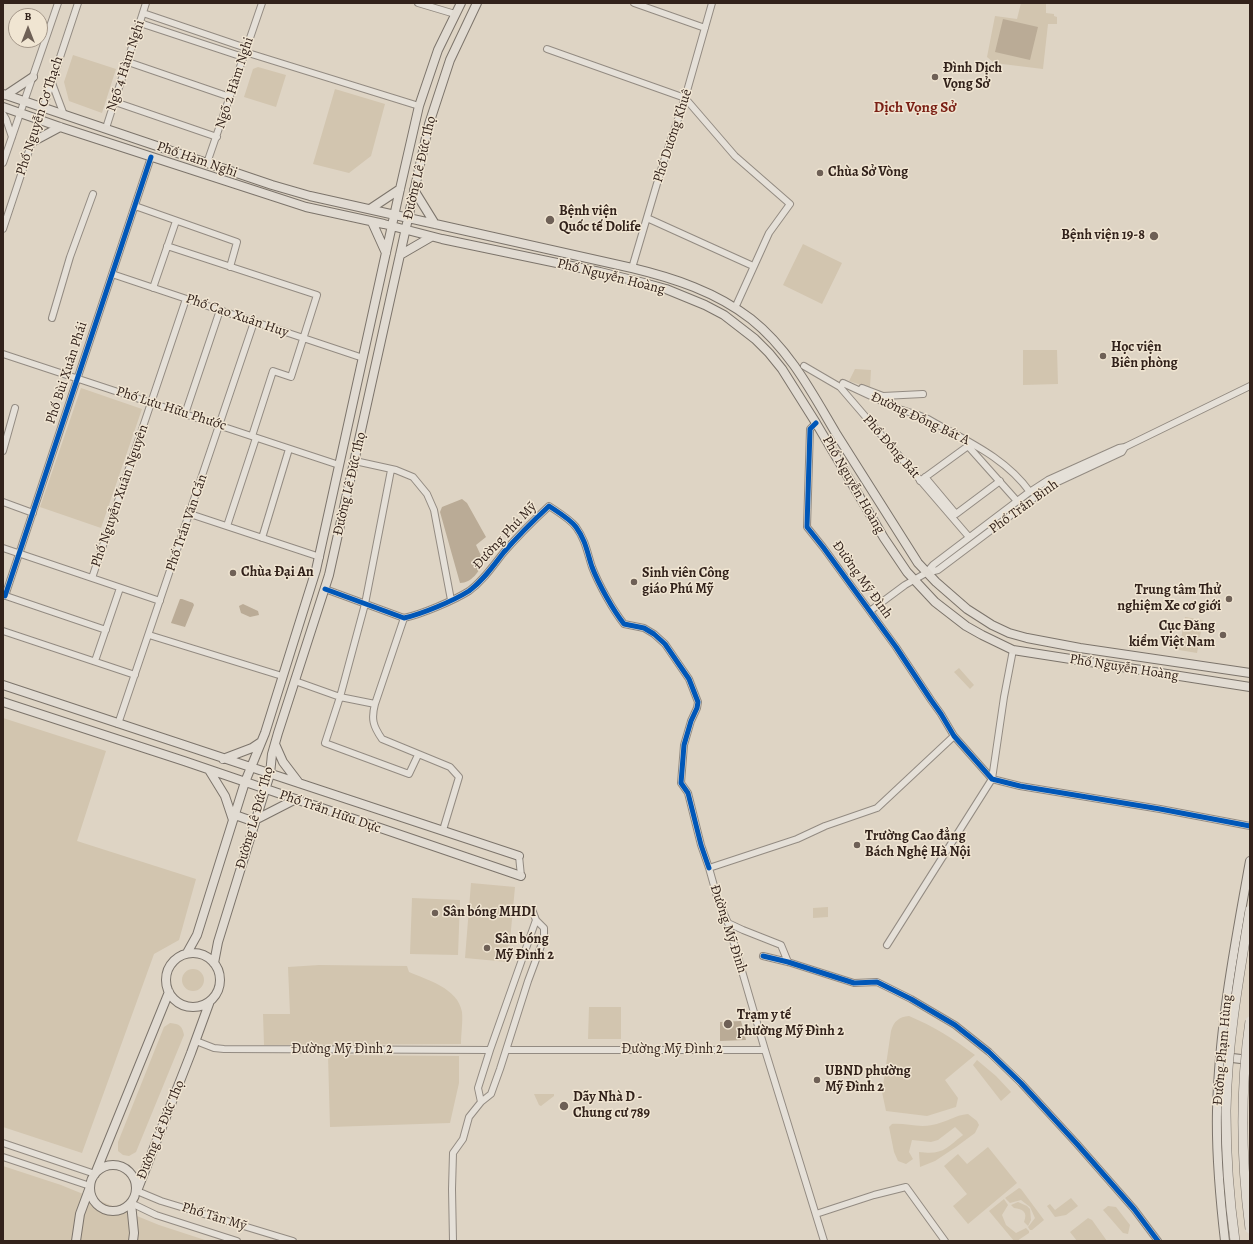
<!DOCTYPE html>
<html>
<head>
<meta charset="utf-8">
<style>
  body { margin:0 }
  #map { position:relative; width:1253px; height:1244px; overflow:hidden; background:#ded4c4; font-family:Alegreya,serif }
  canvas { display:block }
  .frame { position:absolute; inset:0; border:4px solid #32221b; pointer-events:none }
  .north { position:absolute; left:8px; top:8px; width:40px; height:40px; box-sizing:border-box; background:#f0e5d2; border:1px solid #a49789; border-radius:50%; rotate:0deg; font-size:11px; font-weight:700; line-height:16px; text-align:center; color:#32221b }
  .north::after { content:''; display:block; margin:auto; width:14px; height:18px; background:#6e6056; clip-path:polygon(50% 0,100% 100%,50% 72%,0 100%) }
</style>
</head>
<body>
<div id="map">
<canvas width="1253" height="1244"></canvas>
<div class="frame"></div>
<div class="north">B</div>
</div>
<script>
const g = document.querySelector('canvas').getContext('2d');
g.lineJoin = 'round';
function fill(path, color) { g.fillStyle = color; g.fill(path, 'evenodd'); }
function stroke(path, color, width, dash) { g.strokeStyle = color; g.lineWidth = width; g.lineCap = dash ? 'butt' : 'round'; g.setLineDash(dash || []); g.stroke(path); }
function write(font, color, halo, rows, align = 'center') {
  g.font = font + ' Alegreya,serif'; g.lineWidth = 3; g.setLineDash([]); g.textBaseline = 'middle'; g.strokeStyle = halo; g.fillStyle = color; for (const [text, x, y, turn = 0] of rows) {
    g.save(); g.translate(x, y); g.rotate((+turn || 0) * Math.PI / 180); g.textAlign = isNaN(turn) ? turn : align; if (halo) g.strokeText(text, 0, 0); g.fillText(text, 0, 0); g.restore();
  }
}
fill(new Path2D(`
  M1021 3H1041L1046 4V13L1054 14V16L1057 17V24H1048L1043 69 994 63 987 57 995 16 1017 19Z
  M73 55 116 69 102 113 69 101 64 82Z
  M258 67 286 75 276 107 244 97 253 69Z
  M335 89 385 104 371 156 349 173 313 164Z
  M803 244 842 263 822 304 783 285Z
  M1023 350H1057L1058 384 1023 385Z
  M855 369 871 370 870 388 849 381Z
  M81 388 142 409 101 528 40 507Z
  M1185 617 1203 620 1197 653 1179 650Z
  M959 668 974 685 970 689 954 672Z
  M3 718 106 751 77 841 196 879 179 940 154 954 82 1153 3 1127Z
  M471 883 515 887 508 962 465 958Z
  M412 898 460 900 458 955 410 954Z
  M828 907V917L813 918V908Z
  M319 965 407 966 409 972C427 980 458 988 462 1012 463 1022 461 1034 461 1044L264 1045 263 1014H290L288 967Z
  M182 980a11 11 0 1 1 22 0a11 11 0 1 1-22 0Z
  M589 1007H621V1039H588Z
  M909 1016C933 1026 954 1039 975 1055L945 1080 958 1098 956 1107 927 1116 886 1111 882 1092 891 1031C894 1021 899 1017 909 1016Z
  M170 1023C180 1024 182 1026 184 1035L136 1152 129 1156 123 1155 118 1151V1142L164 1027Z
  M328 1055 459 1056V1083L450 1123 330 1127Z
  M977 1060 996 1076 1011 1092 1001 1101 973 1065Z
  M534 1094H554V1096L541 1106 539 1105Z
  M968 1114 977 1121 979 1125 975 1133 956 1147 935 1161 920 1167 919 1152C943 1155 945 1149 963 1135L955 1127 938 1140 931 1142 912 1140 909 1152 913 1159 906 1164 898 1161 894 1152 889 1127 892 1124C906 1123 918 1128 932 1125 945 1123 955 1115 968 1114Z
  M988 1147 1017 1183 968 1224 953 1206 967 1194 944 1166 958 1154 967 1164Z
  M3 1166 61 1185 159 1225 208 1241H3Z
  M1019 1188 1021 1189 1044 1220 1032 1230H1030L1028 1227 1035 1218 1030 1207 1021 1200 1010 1203 1005 1198Z
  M1071 1198 1078 1206 1066 1215 1055 1217 1047 1206 1050 1204 1055 1210Z
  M1004 1199 1008 1205 1002 1215 1006 1225 1016 1233 1026 1228 1029 1231V1233L1017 1241H1014L989 1211Z
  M1018 1202 1027 1206 1030 1209 1031 1220 1028 1226 1024 1222C1028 1212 1023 1209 1014 1208L1011 1205Z
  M1108 1206 1116 1207 1130 1225 1128 1234 1123 1233 1103 1210Z
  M1088 1218 1092 1220 1107 1241H1077L1070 1232Z`), '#d2c5af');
fill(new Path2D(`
  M1003 19 1038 27 1030 60 995 52Z
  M462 499 467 503 486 537 476 545 484 562C479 571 472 583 460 583L440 512 442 507Z
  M180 599H182L193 603 194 605 185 627 171 623Z
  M243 604 258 611 259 615 250 617 241 613 239 606Z
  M741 1021 746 1040 720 1041V1022Z`), '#baab96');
const minor = new Path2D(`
  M418 3 455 14
  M634 3 705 28
  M143 13 246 48
  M140 23 243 57
  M547 49 685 98 735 156 790 204 769 233 735 308
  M245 52 419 106
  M128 62 230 97
  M52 83 64 115
  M115 102 217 137
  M3 114 6 119 12 137
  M106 128 146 3
  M3 163 58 3
  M207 163 262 3
  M135 206 237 242 230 267
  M647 218 753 266
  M3 229 78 3
  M167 246 317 295 291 377 273 371 252 436
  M632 268 661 170 685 98 712 3
  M112 274 363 358
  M153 288 176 221
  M52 318 70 257 93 194
  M3 354 339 465
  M804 366 840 387 969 537
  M843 383 899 409 918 415 928 419C964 440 1004 456 1030 492
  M862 388 883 396 923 394
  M185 414 220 310
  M816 423 810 429 807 527 823 547 896 647 931 700 941 714 954 736 992 779 1020 786 1160 809 1250 826
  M3 451 15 408
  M355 461 396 470 413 477 427 494 434 510 451 600
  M391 470 365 604 340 697 325 743 409 774 418 755
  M925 477 956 514 1000 481
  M920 481 968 446 1017 501
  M3 502 33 513
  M190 514 320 557
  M227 526 256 438
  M262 538 289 449
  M3 548 160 601
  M926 573 938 570 1051 485 1122 452 1125 447
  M92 578 186 299
  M325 589 404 618C422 614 453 601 469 591 483 581 493 566 504 552 518 536 533 521 549 506 558 512 570 519 576 527 586 541 587 552 592 567 599 585 613 610 624 624L644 628 654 634 665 644 689 679 698 702 697 708 691 721 684 745 681 783 688 793 701 845 709 868
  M3 595 106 630
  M5 596 151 157
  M870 611 905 585 926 573 933 565 1028 493 1048 480 1119 448 1125 447 1250 386
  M3 631 135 675
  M149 635 282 676
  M95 661 120 588
  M295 681 340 697 375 704 404 618
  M375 704C371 719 373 726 382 739L450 767 459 777 443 830
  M118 724 254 322
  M519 856 521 876
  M533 912 536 920 544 928V938L528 981 500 1069 491 1094 481 1102 478 1088 490 1050 536 920
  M728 923 743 930 781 945 788 962
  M887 945 992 779 1004 697 1013 650
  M763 956 788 962 854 983 877 982 911 999 955 1025 989 1052 1021 1083 1077 1144 1134 1209 1158 1241
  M196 1041 214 1048 224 1049 490 1050
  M507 1050H765
  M3 1143 95 1174
  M3 1157 90 1186
  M137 1191 161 1201 293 1241
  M131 1203 156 1215 237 1241
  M816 1214 874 1195 906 1187 945 1241
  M453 1241 452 1189 453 1153 463 1139 469 1117 481 1102
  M824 1241 765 1050 728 923 718 900 709 868 797 839 825 826 877 808 954 736`);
const major = new Path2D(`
  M3 94 272 185 310 196 632 268C674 278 716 292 751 319 790 350 812 393 837 435 864 478 891 520 918 563L936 582 967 609 992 625 1009 633 1027 638 1080 648 1250 673
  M6 95 33 77
  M3 107 60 127 306 207 384 224 442 239 600 272 644 283 666 289 705 305 724 315 755 339 769 353 782 369 816 423 884 538 907 572 935 602 966 626 982 635 1013 650 1250 687
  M32 142 60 127
  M414 190 435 224
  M370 209 400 189
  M372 222 386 253
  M400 255 431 237
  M3 685 519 856
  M3 702 184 761 521 876
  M275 744 283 762 299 783
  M223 759 252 748 261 742
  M209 770 225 796 233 820
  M235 815 255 822
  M255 820 294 800
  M187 953 197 935 245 782 265 733 316 570 400 189 419 106 438 50 461 3
  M166 980a27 27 0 1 1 54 0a27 27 0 1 1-54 0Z
  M214 963 218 942 270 774 272 754 278 733 329 575 429 124 450 60 477 3
  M1223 1057 1250 1060
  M90 1188a23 23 0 1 1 46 0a23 23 0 1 1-46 0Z
  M95 1174 169 992
  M137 1191 191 1053 210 1001
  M131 1203 134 1233 133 1241
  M76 1241 80 1214 90 1187
  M1225 1241C1220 1198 1216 1154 1217 1111 1219 1027 1235 944 1250 861`);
stroke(minor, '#938b82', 8);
stroke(major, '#7c746b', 10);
stroke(minor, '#e5e0d8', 6);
stroke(major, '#e1dbd2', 8);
const highwayBridge = new Path2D(`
  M1250 1021C1240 1090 1241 1160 1250 1229
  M1235 1241C1229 1198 1226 1155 1226 1111 1227 1044 1239 976 1250 910`);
stroke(highwayBridge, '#7c746b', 10, []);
stroke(highwayBridge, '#e1dbd2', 9);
stroke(new Path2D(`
  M816 423 810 429 807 527 823 547 896 647 931 700 941 714 954 736 992 779 1020 786 1160 809 1250 826
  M325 589 404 618C422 614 453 601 469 591 483 581 493 566 504 552 518 536 533 521 549 506 558 512 570 519 576 527 586 541 587 552 592 567 599 585 613 610 624 624L644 628 654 634 665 644 689 679 698 702 697 708 691 721 684 745 681 783 688 793 701 845 709 868
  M5 596 151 157
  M763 956 788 962 854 983 877 982 911 999 955 1025 989 1052 1021 1083 1077 1144 1134 1209 1158 1241`), '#0057b8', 5);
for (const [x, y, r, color] of [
  [935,77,4,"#6e6056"],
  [820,173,4,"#6e6056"],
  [550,220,5,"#6e6056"],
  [1154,236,5,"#6e6056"],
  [1103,356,4,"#6e6056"],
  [233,573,4,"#6e6056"],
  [634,582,4,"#6e6056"],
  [1229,599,4,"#6e6056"],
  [1223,635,4,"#6e6056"],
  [857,845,4,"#6e6056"],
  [435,913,4,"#6e6056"],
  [487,948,4,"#6e6056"],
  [728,1024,5,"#6e6056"],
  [817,1080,4,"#6e6056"],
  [564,1106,5,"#6e6056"]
]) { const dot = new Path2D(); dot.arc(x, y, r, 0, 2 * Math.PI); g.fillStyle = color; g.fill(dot); stroke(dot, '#f0e5d2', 1.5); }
write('14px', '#32221b', '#f0e5d2', [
  ["Ngõ 4 Hàm Nghi",126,66,-72],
  ["Ngõ 2 Hàm Nghi",235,83,-72],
  ["Phố Nguyễn Cơ Thạch",40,116,-72],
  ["Phố Dương Khuê",673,136,-72],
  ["Phố Hàm Nghi",197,160,19],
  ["Đường Lê Đức Thọ",420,168,-77],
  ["Phố Nguyễn Hoàng",611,277,14],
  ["Phố Cao Xuân Huy",237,316,19],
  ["Phố Bùi Xuân Phái",67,373,-72],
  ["Phố Lưu Hữu Phước",171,409,18],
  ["Đường Đồng Bát A",920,419,25],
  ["Phố Đồng Bát",891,447,49],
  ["Đường Lê Đức Thọ",350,484,-77],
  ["Phố Nguyễn Hoàng",853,485,60],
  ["Phố Nguyễn Xuân Nguyên",120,496,-71],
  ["Phố Trần Bình",1024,507,-36],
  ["Phố Trần Văn Cẩn",187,523,-71],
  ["Đường Phú Mỹ",505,536,-47],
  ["Đường Mỹ Đình",862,580,54],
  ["Phố Nguyễn Hoàng",1124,668,9],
  ["Phố Trần Hữu Dực",330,812,19],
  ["Đường Lê Đức Thọ",255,818,-74],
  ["Đường Mỹ Đình",728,929,72],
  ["Đường Mỹ Đình 2",342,1050],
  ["Đường Mỹ Đình 2",672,1050],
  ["Đường Phạm Hùng",1223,1050,-85],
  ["Đường Lê Đức Thọ",161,1130,-68],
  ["Phố Tân Mỹ",214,1217,17]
]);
write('bold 14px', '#32221b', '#f0e5d2', [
  ["Đình Dịch",943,69],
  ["Vọng Sở",943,85],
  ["Chùa Sở Vòng",828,173],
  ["Bệnh viện",559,212],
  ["Quốc tế Dolife",559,228],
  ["Bệnh viện 19-8",1145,236,"right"],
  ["Học viện",1111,348],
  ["Biên phòng",1111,364],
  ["Chùa Đại An",241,573],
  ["Sinh viên Công",642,574],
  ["giáo Phú Mỹ",642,590],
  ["Trung tâm Thử",1221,591,"right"],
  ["nghiệm Xe cơ giới",1221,607,"right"],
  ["Cục Đăng",1215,627,"right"],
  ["kiểm Việt Nam",1215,643,"right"],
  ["Trường Cao đẳng",865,837],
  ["Bách Nghệ Hà Nội",865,853],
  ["Sân bóng MHDI",443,913],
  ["Sân bóng",495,940],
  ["Mỹ Đình 2",495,956],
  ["Trạm y tế",737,1016],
  ["phường Mỹ Đình 2",737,1032],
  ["UBND phường",825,1072],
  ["Mỹ Đình 2",825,1088],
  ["Dãy Nhà D -",573,1098],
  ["Chung cư 789",573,1114]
], 'left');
write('bold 15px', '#7a1f14', '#f0e5d2', [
  ["Dịch Vọng Sở",915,108]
]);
</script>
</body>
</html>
